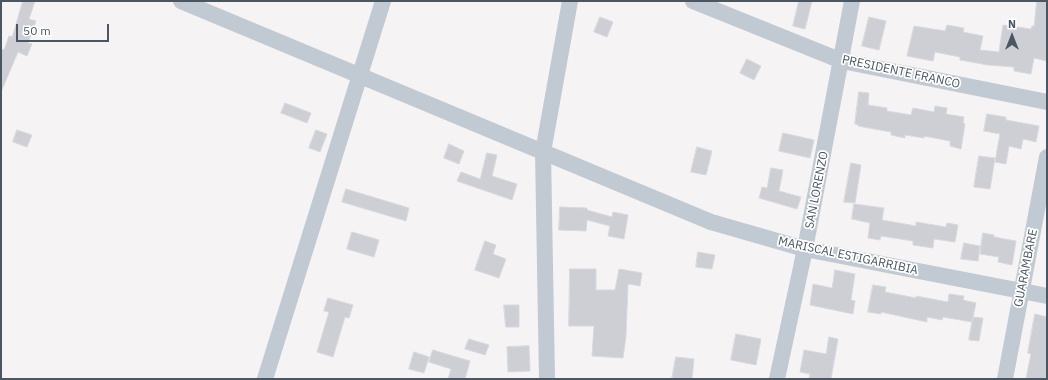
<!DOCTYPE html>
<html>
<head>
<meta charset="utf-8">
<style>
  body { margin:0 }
  #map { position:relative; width:1048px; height:380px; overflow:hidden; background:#f5f3f3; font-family:"IBM Plex Sans",sans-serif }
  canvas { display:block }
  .frame { position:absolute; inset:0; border:2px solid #4a5661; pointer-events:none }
  .north { position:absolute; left:992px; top:16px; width:40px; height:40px; -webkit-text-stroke:3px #fff; paint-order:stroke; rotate:0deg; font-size:11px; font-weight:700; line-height:16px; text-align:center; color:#4a5661 }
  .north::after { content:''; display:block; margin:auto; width:14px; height:18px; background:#4a5661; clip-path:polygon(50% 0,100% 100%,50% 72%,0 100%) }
  .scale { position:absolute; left:16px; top:24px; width:93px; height:18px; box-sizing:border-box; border:2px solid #4a5661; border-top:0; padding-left:5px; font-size:12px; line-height:14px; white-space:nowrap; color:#4a5661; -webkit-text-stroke:3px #fff; paint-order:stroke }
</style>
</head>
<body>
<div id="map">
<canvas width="1048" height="380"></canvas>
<div class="frame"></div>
<div class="north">N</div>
<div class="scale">50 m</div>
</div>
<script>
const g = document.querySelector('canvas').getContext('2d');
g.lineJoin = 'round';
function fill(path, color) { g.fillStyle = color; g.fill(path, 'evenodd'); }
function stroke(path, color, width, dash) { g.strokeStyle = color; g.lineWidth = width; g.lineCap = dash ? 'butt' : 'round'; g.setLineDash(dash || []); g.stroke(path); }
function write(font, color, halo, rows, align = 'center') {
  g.font = font + ' "IBM Plex Sans",sans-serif'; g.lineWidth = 3.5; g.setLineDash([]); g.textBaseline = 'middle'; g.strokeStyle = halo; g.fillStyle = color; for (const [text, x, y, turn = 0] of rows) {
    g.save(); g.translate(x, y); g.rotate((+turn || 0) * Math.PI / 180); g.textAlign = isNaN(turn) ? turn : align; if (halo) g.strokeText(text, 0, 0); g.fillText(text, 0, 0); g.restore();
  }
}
const building = new Path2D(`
  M23 1H35L29 19 36 21 28 43 32 44 27 56 18 52 1 92V49L4 50 9 36 12 37Z
  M799 1H812L805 29 793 26Z
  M1037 1H1047V61L1034 58 1031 74 1014 71V67L988 65 960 60V57L935 52 933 61 907 56 914 26 945 31 947 25 964 28 963 32 983 36 980 50 999 52 1003 25 1031 29 1032 26H1034Z
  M600 17 613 22 607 37 594 32Z
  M869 17 886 21 879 50 862 46Z
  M747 59 761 66 754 80 740 73Z
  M859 92 869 93 868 105 887 108V111L911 115 913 108 934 112 935 106 947 108 946 114 964 117 963 123 965 124 961 149 950 146V141L924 136V138L905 135V138L891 135V132L858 126V125L855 124Z
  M285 103 311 113 307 123 281 113Z
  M987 114 1006 117V120L1039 126 1036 142 1023 139 1021 149 1009 146 1006 164 995 162 1000 134 984 131Z
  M17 130 32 135 27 147 13 142Z
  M316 130 327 134 320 152 309 148Z
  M783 133 814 140 810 158 779 151Z
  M449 144 464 151 459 164 444 158Z
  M697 147 712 151 706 175 691 172Z
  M487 153 497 155 492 176 517 184 512 200 457 181 461 172 480 179Z
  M979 156 995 158 990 189 974 187Z
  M851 163 861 165 855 203 844 202Z
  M771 168 783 170 779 191 801 197 797 209 759 198 762 187 767 188Z
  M346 189 409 208 406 221 342 202Z
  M854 204 884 208 882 220 916 226V222L946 227 947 223 958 225 955 242 934 239 933 248 913 245V241L881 236 880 240 868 238 870 223 852 219Z
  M560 207 587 208V210L612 217 613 212 628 215 624 239 608 236 610 226 587 220 586 231 559 230Z
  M352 232 379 240 374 257 347 249Z
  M983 233 994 235V237L1016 241 1012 265 998 262 999 257 980 254Z
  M485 241 496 245 493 254 506 259 499 278 475 270Z
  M964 243 980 246 978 261 961 259Z
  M698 252 715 255 712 269 696 267Z
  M570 269H596V290H615L619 269 642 273 640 286 628 284 626 336 623 358 592 356 594 326H569Z
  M835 270 855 274 851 300 855 301 853 314 810 305 813 284 832 288Z
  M873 285 886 287 885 292 916 298V296L948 302 949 294 964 296 963 300 976 303 972 322 943 317 942 320 927 317V322L881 312V314L868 312Z
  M328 298 353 305 349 318 345 317 333 357 317 352 329 312 324 311Z
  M504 305H519V327H506Z
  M1035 314 1047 317V379H1026L1031 354 1028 353Z
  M973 317 983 318 979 341 969 340Z
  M736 334 761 339 756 365 731 360Z
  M829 337 838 339 831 379H809L810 374 800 372 804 350 826 354Z
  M469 339 489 345 485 355 465 349Z
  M529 346 530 371 508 372 507 347Z
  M433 350 470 361 465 379H448L451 369 429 362Z
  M414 352 429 357 424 373 409 369Z
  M676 357 694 359 692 379H672Z`);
fill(building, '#cdcfd5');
stroke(building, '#d7d9de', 1);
stroke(new Path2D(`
  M181 1 711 222 805 249 1047 296
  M693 1 842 61 1047 102
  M265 379 383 1
  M547 379 543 152 570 1
  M777 379 805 249 852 1
  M1005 379 1047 157`), '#c1cad2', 16);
write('12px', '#4a5661', '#fff', [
  ["PRESIDENTE FRANCO",901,72,12],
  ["SAN LORENZO",817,190,-79],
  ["MARISCAL ESTIGARRIBIA",848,256,12],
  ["GUARAMBARE",1026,268,-79]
]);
</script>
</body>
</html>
